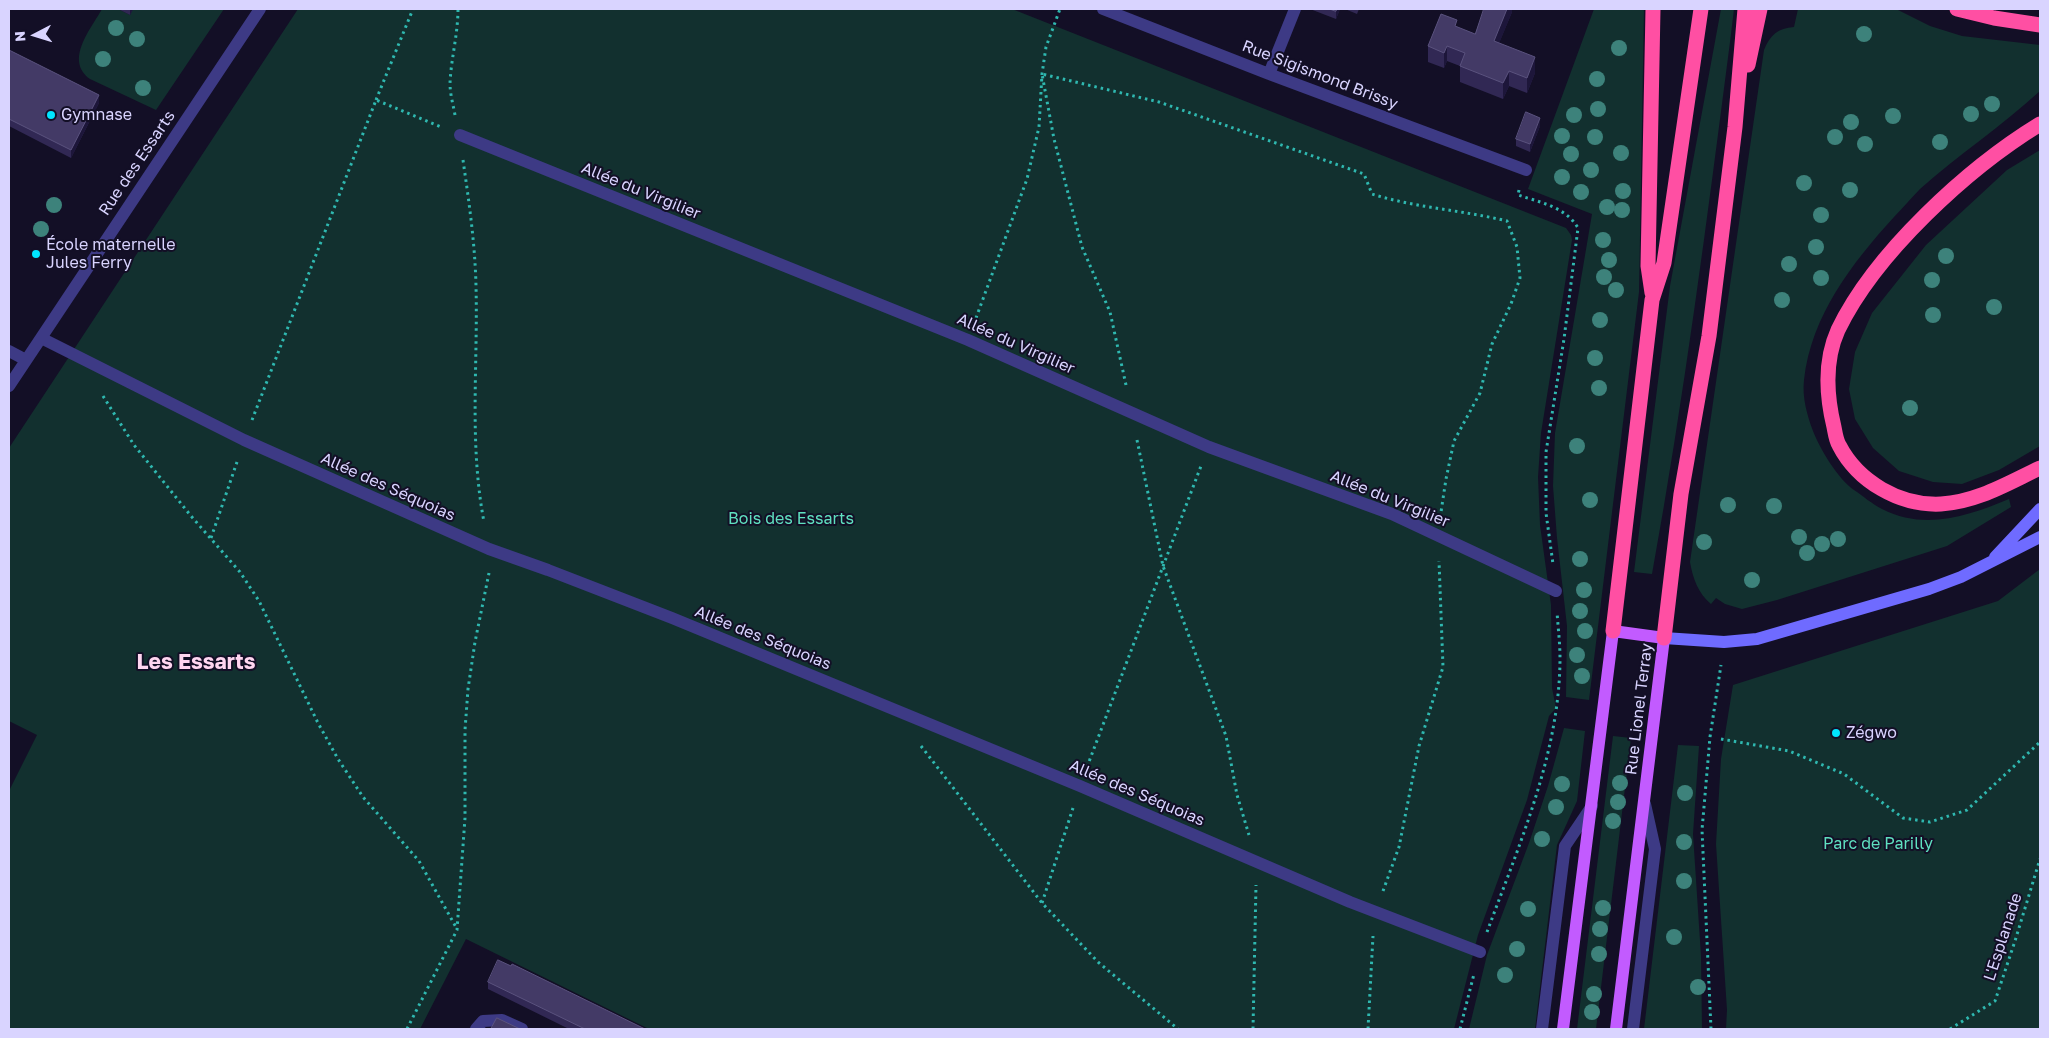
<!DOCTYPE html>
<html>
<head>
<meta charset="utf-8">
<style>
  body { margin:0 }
  #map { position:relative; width:2049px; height:1038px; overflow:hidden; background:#130f26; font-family:"Golos Text",sans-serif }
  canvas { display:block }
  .frame { position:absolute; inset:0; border:10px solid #d9d4ff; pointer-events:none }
  .north { position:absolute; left:10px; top:10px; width:50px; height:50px; -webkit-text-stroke:4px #130f26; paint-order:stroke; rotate:265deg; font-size:14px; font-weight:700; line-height:20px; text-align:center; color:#d9d4ff }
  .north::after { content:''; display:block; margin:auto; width:18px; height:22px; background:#d9d4ff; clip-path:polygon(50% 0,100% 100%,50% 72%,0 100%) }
</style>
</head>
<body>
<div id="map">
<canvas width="2049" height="1038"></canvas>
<div class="frame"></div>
<div class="north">N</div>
</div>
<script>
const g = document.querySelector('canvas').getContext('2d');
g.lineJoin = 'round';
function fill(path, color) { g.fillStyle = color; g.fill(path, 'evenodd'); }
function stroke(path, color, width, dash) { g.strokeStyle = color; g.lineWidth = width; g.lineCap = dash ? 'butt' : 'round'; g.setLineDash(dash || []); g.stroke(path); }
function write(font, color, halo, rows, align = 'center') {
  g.font = font + ' "Golos Text",sans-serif'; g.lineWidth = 4; g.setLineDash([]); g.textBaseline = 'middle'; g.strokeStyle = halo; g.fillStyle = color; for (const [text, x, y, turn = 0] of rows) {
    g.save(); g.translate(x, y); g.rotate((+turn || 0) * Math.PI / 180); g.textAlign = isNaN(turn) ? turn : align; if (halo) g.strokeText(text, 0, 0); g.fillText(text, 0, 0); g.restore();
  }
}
fill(new Path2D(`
  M102 9H118L130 15 133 9H224L156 110 90 79C64 60 91 29 102 9Z
  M298 9H1012L1566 228 1571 235 1572 240 1541 433 1538 477 1540 525 1551 605 1552 688 1556 708 1549 716 1527 800 1478 935 1454 1029H649L466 939 420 1029H9V791L37 735 9 721V448Z
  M1594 9H1644L1639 292 1589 700 1566 697 1567 626 1557 538 1553 486 1555 433 1592 214 1528 189Z
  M1721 9H1734L1730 42C1707 220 1684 398 1652 574L1634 572 1670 286Z
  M1798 9H1896L1930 26 1962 36 2040 45V91C2002 126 1958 155 1920 189 1911 198 1903 208 1894 217 1852 263 1811 316 1804 380 1802 397 1807 415 1813 431 1820 449 1838 479 1854 490 1863 496 1872 504 1882 509 1925 531 1968 516 2009 499L2011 507 1947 546 1777 600 1742 609 1725 604 1716 598 1711 604C1698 593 1693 579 1690 562L1764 50C1770 35 1778 28 1794 27Z
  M2040 150V446L1999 470 1962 484 1933 482 1899 471 1873 448 1855 419 1849 389 1855 352 1872 313 1926 245 2007 170Z
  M2040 569V1029H1726L1727 1010 1716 844 1721 759 1733 685 1998 601Z
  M1564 728 1585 731 1577 801 1557 845 1535 1029H1469L1487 955 1529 843 1548 786Z
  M1613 736 1631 738 1596 1029H1577Z
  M1678 745 1699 746 1693 834 1701 956 1702 1029H1644Z`), '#12302f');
stroke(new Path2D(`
  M376 100 413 9
  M455 115C453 104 450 94 450 83 451 59 458 34 458 9
  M463 160C469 202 475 243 476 286 478 366 469 443 484 522
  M1519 190 1518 195C1539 202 1566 207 1578 228L1564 339 1546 452V513L1553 564
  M976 318 1027 179 1039 127 1042 74 1046 47 1060 9
  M1126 385 1110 312 1082 247 1054 139 1042 74 1159 102 1364 174 1372 194C1416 208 1462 210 1507 221L1517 247 1520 278 1511 304 1492 344 1480 393 1454 441 1446 479 1441 512
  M103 396 134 445 191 516 240 572 259 601 318 723 338 759 363 797 419 861 457 929
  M252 420 376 100 441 127
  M1137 440 1163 566 1226 736 1237 795 1249 835
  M211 538 237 462
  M1721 739 1789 751 1844 774 1903 818 1930 822 1967 810 2040 742
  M921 746 1042 903 1098 962 1178 1029
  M1087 767 1201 466
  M1383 891 1399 847 1419 746 1443 667 1439 561
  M1042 903 1073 808
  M1487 932C1519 845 1560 752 1560 658 1560 643 1558 627 1557 612
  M407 1029 457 930 465 818V730L468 689 475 642 489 573
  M1253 1029 1256 885
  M1368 1029 1373 936
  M1460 1029 1474 974
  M1711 1029 1702 830 1710 737 1721 665
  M1950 1029 1995 1001 2015 941 2040 859`), '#2fb8b0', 3, [2.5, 4]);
stroke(new Path2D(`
  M476 1029 483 1021 502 1020 522 1029
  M1542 1029 1565 846 1592 806
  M1633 1029 1655 849 1645 804`), '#3d3a85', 12);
stroke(new Path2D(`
  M1103 9 1269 74 1526 170
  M1269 74 1295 9
  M460 135 968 340 1209 447 1392 514 1556 591
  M41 338 244 440 489 549 548 570 672 618 1080 786 1350 902 1480 952
  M9 351 26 360
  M9 386 260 9`), '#3d3a85', 12);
stroke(new Path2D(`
  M1995 557 2040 509
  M1664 638 1724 642 1757 639 1929 589 1961 577 2040 537`), '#6f6bff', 12);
stroke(new Path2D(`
  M1563 1029 1613 631 1664 638 1616 1029`), '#c25bff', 12);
stroke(new Path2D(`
  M1957 9 1994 18 2040 25
  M1748 65 1760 9
  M2040 124C1968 168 1875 253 1838 330 1824 361 1826 394 1834 427 1835 432 1836 440 1839 445 1858 482 1900 506 1941 504 1977 502 2008 483 2040 468
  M1652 293 1648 266 1653 9
  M1613 631 1652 300 1664 263 1701 9
  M1664 638 1681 494 1709 336 1735 127 1745 9`), '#ff4fa3', 15);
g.fillStyle = '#3d827b';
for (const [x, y] of [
  [116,28],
  [1864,34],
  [137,39],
  [1619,48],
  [103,59],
  [1597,79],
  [143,88],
  [1992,104],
  [1598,109],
  [1971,114],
  [1574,115],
  [1893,116],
  [1851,122],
  [1562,136],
  [1595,137],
  [1835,137],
  [1940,142],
  [1865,144],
  [1621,153],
  [1571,154],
  [1591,170],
  [1562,177],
  [1804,183],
  [1850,190],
  [1623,191],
  [1581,192],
  [54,205],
  [1607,207],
  [1622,210],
  [1821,215],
  [41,229],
  [1603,240],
  [1816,247],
  [1946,256],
  [1609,260],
  [1789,264],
  [1604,277],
  [1821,278],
  [1932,280],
  [1616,290],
  [1782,300],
  [1994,307],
  [1933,315],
  [1600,320],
  [1595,358],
  [1599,388],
  [1910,408],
  [1577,446],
  [1590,500],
  [1728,505],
  [1774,506],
  [1799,537],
  [1838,539],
  [1704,542],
  [1822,544],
  [1807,553],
  [1580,559],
  [1752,580],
  [1584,590],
  [1580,611],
  [1585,631],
  [1577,655],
  [1582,676],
  [1620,783],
  [1562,784],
  [1685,793],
  [1618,802],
  [1556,807],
  [1613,821],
  [1542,839],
  [1684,842],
  [1684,881],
  [1603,908],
  [1528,909],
  [1600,929],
  [1674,937],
  [1517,949],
  [1599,954],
  [1505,975],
  [1698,987],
  [1594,994],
  [1592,1012]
]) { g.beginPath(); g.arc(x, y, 8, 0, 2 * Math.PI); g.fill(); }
fill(new Path2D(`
  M118 9H133L130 15Z
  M1310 9H1340L1336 19Z
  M1345 9H1359L1357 14Z
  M1512 9V12L1499 43 1535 73 1527 93 1509 86 1503 99 1460 82V66L1447 61 1444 68 1428 62V46L1475 34Z
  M9 50 99 103 71 158 9 126Z
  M1540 126 1530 152 1516 146V139Z
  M488 982 645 1029H569L488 989Z`), '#312854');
fill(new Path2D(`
  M130 9H133L130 15Z
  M1337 9H1340L1336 19V11Z
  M1507 9H1512V12L1494 56V41Z
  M1447 46V61L1444 68V53Z
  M1535 57V73L1527 93V78Z
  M1509 71V86L1503 99V83Z
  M99 95V103L71 158V150Z
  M1540 118V126L1530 152V144Z`), '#1d163a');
const building = new Path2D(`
  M1330 9H1337L1336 11Z
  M1484 9H1507L1494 41 1535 57 1527 78 1509 71 1503 83 1460 66 1465 53 1447 46 1444 53 1428 46 1441 14 1457 20 1455 26 1475 34Z
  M9 50 99 95 71 150 9 119Z
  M1526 112 1540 118 1530 144 1516 139Z
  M498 960 511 966 512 964 645 1029H585L488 982Z
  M497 1018 520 1029H491Z`);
fill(building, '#433a66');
stroke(building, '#5a527e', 1);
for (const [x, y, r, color] of [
  [51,115,5,"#00e5ff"],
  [36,254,5,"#00e5ff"],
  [1836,733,5,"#00e5ff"]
]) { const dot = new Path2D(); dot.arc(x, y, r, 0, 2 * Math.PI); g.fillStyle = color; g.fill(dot); stroke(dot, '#130f26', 2); }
write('16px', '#d9d4ff', '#130f26', [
  ["Rue Sigismond Brissy",1320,75,21],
  ["Rue des Essarts",137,163,-56],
  ["Allée du Virgilier",641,191,22],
  ["Allée du Virgilier",1016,344,24],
  ["Allée des Séquoias",388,487,24],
  ["Allée du Virgilier",1390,499,22],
  ["Allée des Séquoias",763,638,22],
  ["Rue Lionel Terray",1639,709,-83],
  ["Allée des Séquoias",1137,793,23],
  ["L'Esplanade",2003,937,-72]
]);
write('16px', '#d9d4ff', '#130f26', [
  ["Gymnase",61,115],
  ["École maternelle",46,245],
  ["Jules Ferry",46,263],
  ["Zégwo",1846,733]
], 'left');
write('16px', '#5fe0c0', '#130f26', [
  ["Bois des Essarts",791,519],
  ["Parc de Parilly",1878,844]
]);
write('bold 21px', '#ffd6f0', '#130f26', [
  ["Les Essarts",196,662]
]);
</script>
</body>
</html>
